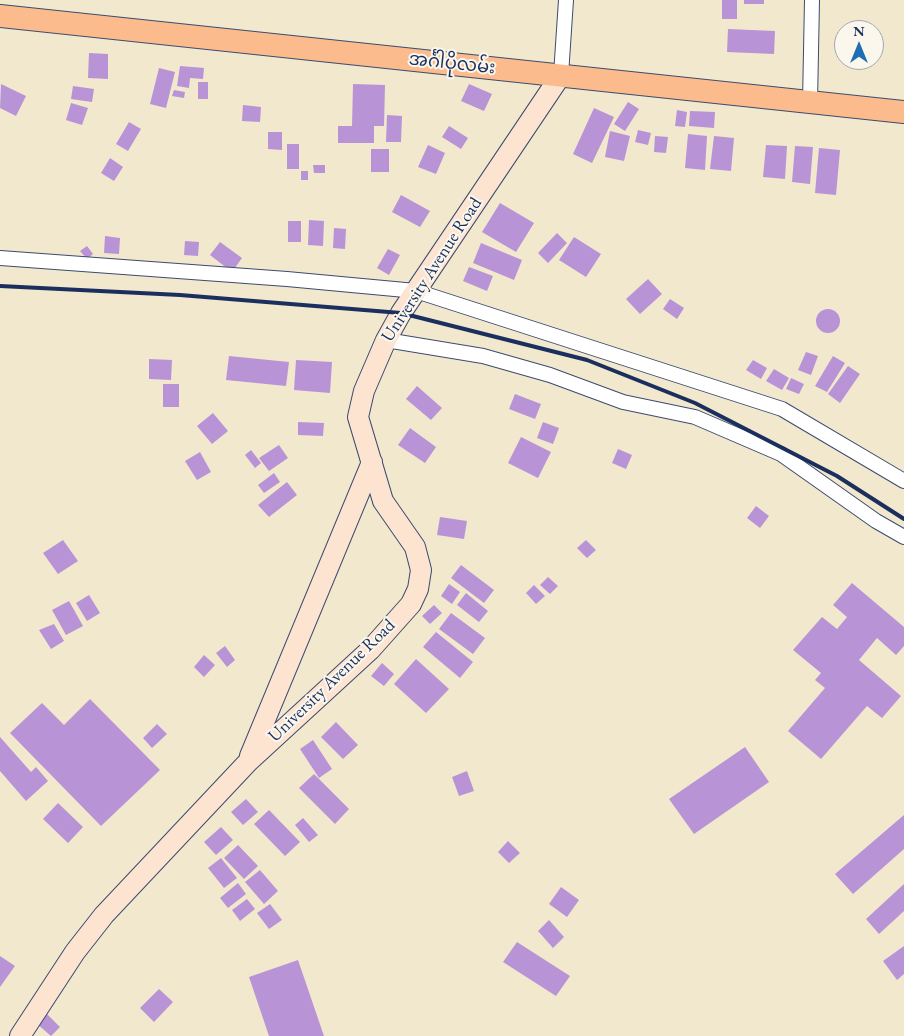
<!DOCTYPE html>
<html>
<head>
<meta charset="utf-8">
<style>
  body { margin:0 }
  #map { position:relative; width:904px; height:1036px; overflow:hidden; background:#f1e8ce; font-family:"EB Garamond",serif }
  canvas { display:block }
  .north { position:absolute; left:834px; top:20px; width:50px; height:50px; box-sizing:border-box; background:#fbf7ec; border:1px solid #a1a7b3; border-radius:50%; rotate:0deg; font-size:14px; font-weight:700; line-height:20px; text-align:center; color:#1b2f5e }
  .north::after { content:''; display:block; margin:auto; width:18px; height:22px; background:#1f6fb2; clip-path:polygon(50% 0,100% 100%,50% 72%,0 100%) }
</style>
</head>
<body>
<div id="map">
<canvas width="904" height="1036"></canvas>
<div class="north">N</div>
</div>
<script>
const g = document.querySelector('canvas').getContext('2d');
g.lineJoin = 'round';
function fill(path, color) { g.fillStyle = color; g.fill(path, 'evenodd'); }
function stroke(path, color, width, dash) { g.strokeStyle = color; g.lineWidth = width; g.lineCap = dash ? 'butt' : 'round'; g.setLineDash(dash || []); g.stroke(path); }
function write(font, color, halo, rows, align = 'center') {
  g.font = font + ' "EB Garamond","Noto Sans Myanmar",serif'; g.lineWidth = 4; g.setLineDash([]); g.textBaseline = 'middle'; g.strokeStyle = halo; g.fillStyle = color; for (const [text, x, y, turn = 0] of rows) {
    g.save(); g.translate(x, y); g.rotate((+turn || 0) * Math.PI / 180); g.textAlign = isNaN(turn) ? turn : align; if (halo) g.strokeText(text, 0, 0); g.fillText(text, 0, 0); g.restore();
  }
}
fill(new Path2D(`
  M722 0H737V19H722Z
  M744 0H764V4H744Z
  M728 29 775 31 774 54 727 52Z
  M89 53 108 54V79L88 78Z
  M180 66 204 68 203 79 190 78 189 88 177 86Z
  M159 68 175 72 166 108 150 104Z
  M198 82H208V99H198Z
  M1 84 26 96 16 116 0 108Z
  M353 84 385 85 384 126H374V143H338V126H352Z
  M469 84 492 94 484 111 461 101Z
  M73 86 94 89 92 102 71 99Z
  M174 90 185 92 184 98 172 96Z
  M628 102 639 109 625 131 614 124Z
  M71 103 88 108 82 125 66 120Z
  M243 105 261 107 260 122 242 121Z
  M594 108 614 117 592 163 573 154Z
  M677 110 687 112 685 127 675 126Z
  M690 111 715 112 714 128 689 126Z
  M387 115 402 116 401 142H386Z
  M129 122 141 129 128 151 116 144Z
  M449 126 468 138 461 149 442 137Z
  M638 130 651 133 648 145 635 142Z
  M610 131 630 136 624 161 605 157Z
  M268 132H282V150L268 149Z
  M688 134 707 136 705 170 685 168Z
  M655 136 668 137 666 153 654 152Z
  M714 136 734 138 731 171 710 169Z
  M287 144H299V169H287Z
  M428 145 445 153 436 174 418 167Z
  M766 145 787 146 785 179 763 177Z
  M795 146 813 147 810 184 792 182Z
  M819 148 840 150 836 195 815 193Z
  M371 149H389V172H371Z
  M110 158 123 167 114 181 101 173Z
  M313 165H325V173H314Z
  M301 171H308V180H301Z
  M401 195 430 211 420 227 392 212Z
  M500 203 534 223 516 252 482 232Z
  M309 220 324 221 323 246 308 245Z
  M288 221H301V242H288Z
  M334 228 346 229 345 249 333 248Z
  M557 233 567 243 548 263 538 253Z
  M105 236 120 238 119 254 104 253Z
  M574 237 601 254 586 277 559 260Z
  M185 241 199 242 198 256 184 255Z
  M220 242 242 258 232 272 210 255Z
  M481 243 522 260 514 280 473 263Z
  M87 246 93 254 87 259 80 251Z
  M388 249 400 255 389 275 377 268Z
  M469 267 493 276 487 291 463 281Z
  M648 279 662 294 640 314 626 299Z
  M670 299 684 308 677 319 663 309Z
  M816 321a12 12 0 1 1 24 0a12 12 0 1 1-24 0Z
  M806 352 818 356 811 375 798 370Z
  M229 356 289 362 286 386 226 380Z
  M833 356 845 363 827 392 815 386Z
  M149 359 172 360 171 380 149 379Z
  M296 360 332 362 330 393 294 390Z
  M753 360 767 368 761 379 746 370Z
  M848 366 860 374 840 403 828 394Z
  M774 369 789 378 782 390 766 381Z
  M791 378 804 384 799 394 786 389Z
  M163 384H179V407H163Z
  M417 386 442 408 431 420 406 399Z
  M515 394 541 404 535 419 509 409Z
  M213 413 228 431 212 444 197 426Z
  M298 422 324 423 323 436 298 435Z
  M543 422 559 428 553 444 537 438Z
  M410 428 436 447 425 463 398 445Z
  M521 437 551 452 538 478 508 463Z
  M279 445 288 458 269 471 259 458Z
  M618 449 632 455 626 469 612 463Z
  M251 450 261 463 255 468 245 455Z
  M200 452 211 472 197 480 185 461Z
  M274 473 280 482 264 493 258 485Z
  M287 482 297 495 269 517 258 505Z
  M756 506 769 516 760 528 747 518Z
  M440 517 467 521 464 539 437 535Z
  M63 540 78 561 58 574 43 553Z
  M586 540 596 550 587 558 577 548Z
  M461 565 494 590 484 603 451 578Z
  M548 577 558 586 550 594 540 585Z
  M852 583 904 627V646L896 655 877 638 859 660 901 696 882 718 867 706 821 759 788 731 825 688 815 680 821 673 793 650 822 617 837 629 847 617 833 605Z
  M449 584 460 592 452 604 441 596Z
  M534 585 545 596 536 604 526 593Z
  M466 593 488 611 479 622 457 605Z
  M89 595 100 613 87 621 76 603Z
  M69 601 83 626 66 635 52 610Z
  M434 605 442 613 430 624 422 616Z
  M451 613 485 638 473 654 439 629Z
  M54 624 64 641 51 649 39 630Z
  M436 632 473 662 460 678 423 647Z
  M225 646 235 660 227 667 216 653Z
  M204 655 215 665 204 677 194 667Z
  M416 659 449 689 426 713 394 684Z
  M382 663 394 674 384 686 371 676Z
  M90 699 160 770 101 826 10 733 42 703 64 725Z
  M336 722 358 745 343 759 321 737Z
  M157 724 167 734 152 748 143 738Z
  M0 737 31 772 36 767 48 781 26 801 0 771Z
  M313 740 332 769 319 778 300 749Z
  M745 747 769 782 694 834 669 799Z
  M467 771 474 791 459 796 452 777Z
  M314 774 349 809 335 824 299 788Z
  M246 799 258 812 243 825 231 812Z
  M58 803 83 827 68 843 43 819Z
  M269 810 300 842 285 856 254 824Z
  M904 815V849L853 894 835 874Z
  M303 818 318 835 309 842 295 825Z
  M221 827 233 840 216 855 204 842Z
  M508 841 520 853 509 863 498 852Z
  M238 845 258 866 244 879 224 858Z
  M221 858 237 878 224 888 208 868Z
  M260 870 278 891 264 904 245 882Z
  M238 883 246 894 228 908 220 898Z
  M904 884V911L879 934 866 919Z
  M561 887 579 900 567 917 549 904Z
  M247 899 255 909 240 921 232 910Z
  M270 904 282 920 269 929 257 913Z
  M549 920 564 937 553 948 538 931Z
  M517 942 570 976 556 996 503 962Z
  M904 946V974L897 980 883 961Z
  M0 956 15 966 0 987Z
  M298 960 324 1036H269L249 977Z
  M159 989 173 1002 154 1022 140 1008Z
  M46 1013 60 1027 51 1036 36 1023Z`), '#b894d6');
const street = new Path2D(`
  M561 75 566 0
  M810 103 812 0
  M0 258 287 279 416 291 782 409 904 481
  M386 340 483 356 550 375 623 402 695 417 781 454 876 521 904 537`);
const secondary = new Path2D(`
  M250 756 372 462
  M20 1036 75 952 104 915 248 762 370 650 411 604 418 589 421 570 415 547 383 501 358 417 364 391 386 340 401 313 561 75`);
const primary = new Path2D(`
  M0 16 904 112`);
stroke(street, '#3b4b6f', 16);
stroke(secondary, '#3b4b6f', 22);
stroke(primary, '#3b4b6f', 24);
stroke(street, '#fff', 14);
stroke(secondary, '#fde4d1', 20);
stroke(primary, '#fbbb8c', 22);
stroke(new Path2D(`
  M0 286 180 295 401 313 587 360 695 403 837 476 904 519`), '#1b2f5e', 4);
write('18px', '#1b2f5e', '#fbf7ec', [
  ["အင်္ဂါပိုလမ်း",452,64,6],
  ["University Avenue Road",432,270,-57],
  ["University Avenue Road",332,681,-44]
]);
</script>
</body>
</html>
